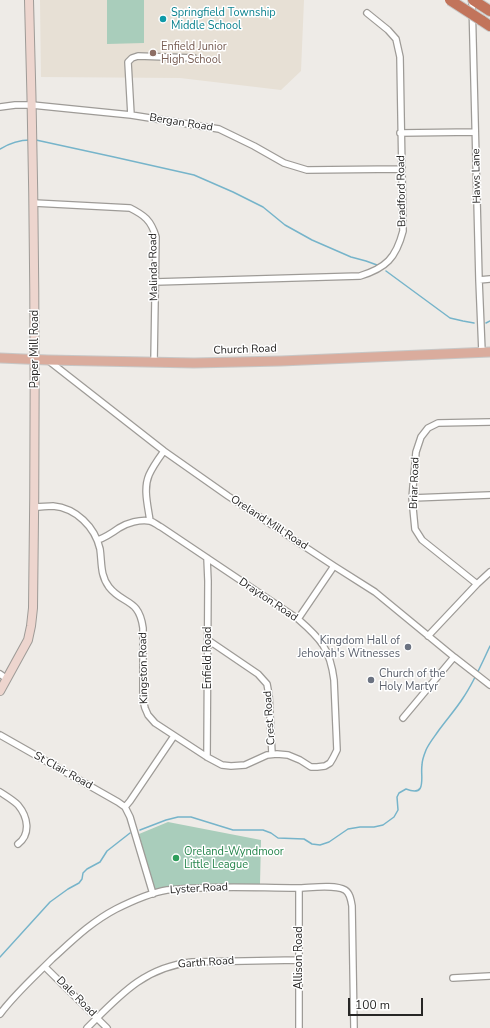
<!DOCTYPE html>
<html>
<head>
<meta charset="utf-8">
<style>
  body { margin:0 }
  #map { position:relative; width:490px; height:1028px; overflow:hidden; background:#eeebe7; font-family:"Nunito Sans",sans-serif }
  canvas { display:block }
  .scale { position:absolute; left:348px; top:998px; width:75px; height:18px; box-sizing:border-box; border:2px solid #272625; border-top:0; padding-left:5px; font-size:12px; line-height:14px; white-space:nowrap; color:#272625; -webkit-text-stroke:3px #fff; paint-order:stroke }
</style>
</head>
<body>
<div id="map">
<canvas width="490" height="1028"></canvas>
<div class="scale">100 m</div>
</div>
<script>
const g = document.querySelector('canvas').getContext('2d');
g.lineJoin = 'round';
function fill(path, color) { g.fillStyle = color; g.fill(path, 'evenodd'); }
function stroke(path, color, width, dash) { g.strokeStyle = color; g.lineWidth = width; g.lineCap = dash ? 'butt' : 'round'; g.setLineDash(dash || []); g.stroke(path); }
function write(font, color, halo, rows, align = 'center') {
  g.font = font + ' "Nunito Sans",sans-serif'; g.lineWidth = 3; g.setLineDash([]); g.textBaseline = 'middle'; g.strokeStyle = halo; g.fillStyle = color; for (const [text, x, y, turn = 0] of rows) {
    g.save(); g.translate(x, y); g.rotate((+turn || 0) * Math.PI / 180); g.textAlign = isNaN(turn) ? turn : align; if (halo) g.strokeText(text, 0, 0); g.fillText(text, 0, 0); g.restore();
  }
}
fill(new Path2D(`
  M40 0H304L301 71 281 90 180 78 41 77Z`), '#e7e0d5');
fill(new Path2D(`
  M107 0H144V43L107 44Z
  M168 822 261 840 260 884H208L154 890 139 834Z`), '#a9cdbb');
stroke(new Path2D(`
  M36 140 114 157 194 175 233 192 263 207 285 225 312 240 351 257 366 261 377 265
  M0 149C10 143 18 140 30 140
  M386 271 450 318 463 321 474 323
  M486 323 490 321
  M140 830 166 820 178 817H191L233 830H263L271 833 278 838 304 839 312 844 320 845 329 842 348 829 360 827H374L383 825 394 817 398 810 397 797 399 793 406 789C428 798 420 776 422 765 422 760 424 755 426 750 429 743 435 736 439 730 447 719 456 709 463 698 474 682 482 663 490 646
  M0 957 50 902 68 889 79 883 82 879 83 873 87 869 100 862 107 851 130 833`), '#76b4ca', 1.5);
const street = new Path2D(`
  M472 0 479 280 482 352
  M0 107 15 105H32L131 115 219 129 254 146 284 163 307 170 401 169
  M131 115 128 62 132 58 138 56 194 58
  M400 133 475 132
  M34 203 130 208C144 215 151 220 156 237L154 362
  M479 280 490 279
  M155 282 360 276C386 268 396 258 403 231L400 57 396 39 388 30 367 13
  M49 361 164 451 228 496 334 566 375 592 454 657 490 685
  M412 498 490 495
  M35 507C41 507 47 506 53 506 76 508 95 527 100 549 102 563 100 575 109 587 123 605 139 598 143 628V700L145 708 148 715 155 723 207 757 222 765 231 766 245 765 267 755 277 754 288 755 300 760 311 767H317L325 766 330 763 333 758 337 750 334 680C330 649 321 639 298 619L161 527C157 525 154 522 150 521 140 519 127 523 119 528 112 533 106 537 98 540
  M150 521C148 506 143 489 149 475 153 466 159 458 164 451
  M477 584 422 540 415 529 412 498 416 452 421 437 428 428 438 423 490 422
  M298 619 334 566
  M428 636 477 584 490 572
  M208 640 258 674 267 684 269 695 272 754
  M0 674 7 679
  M403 718 454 657
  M0 735 118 802 125 807 130 817 153 894
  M207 757 208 581 207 558
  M0 792C6 796 13 800 18 805 28 817 31 834 18 844
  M125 807 130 801 174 736
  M45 967 107 1028
  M453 978 490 976
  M0 1014C15 994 34 977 52 959 72 941 91 922 116 909 132 901 149 893 167 890 178 889 189 888 200 888 232 886 265 888 297 888 309 888 335 884 345 890 350 893 351 900 352 906L354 1028
  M87 1028C119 996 144 967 192 962L298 960
  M299 1028V888`);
const secondary = new Path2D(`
  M0 691 28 640 31 626 33 608C36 406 35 203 29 0`);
const primary = new Path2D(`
  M0 358 48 360 194 363 281 361 490 352`);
const highway = new Path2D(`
  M473 0 490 11
  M481 20 490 26`);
stroke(street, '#9e9b97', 8);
stroke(secondary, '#9e9b97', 10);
stroke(primary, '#c7c7c6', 11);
stroke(highway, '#c7c7c6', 12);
stroke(street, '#fff', 5.5);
stroke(secondary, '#edd5ce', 8);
stroke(primary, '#daac9d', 9);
stroke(highway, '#c2745b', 10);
const highwayBridge = new Path2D(`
  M450 0 481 20`);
stroke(highwayBridge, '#c7c7c6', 12, []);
stroke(highwayBridge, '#c2745b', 10);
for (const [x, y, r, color] of [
  [163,19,4,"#0f9aa8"],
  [153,53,4,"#8d6e63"],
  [408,647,4,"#6b7280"],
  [371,680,4,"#6b7280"],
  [176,858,4,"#2e9e5b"]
]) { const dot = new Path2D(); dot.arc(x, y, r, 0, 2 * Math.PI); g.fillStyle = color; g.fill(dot); stroke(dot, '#fff', 1.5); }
write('11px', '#0d838f', '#fff', [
  ["Springfield Township",171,13],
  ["Middle School",171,26]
], 'left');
write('11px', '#785e54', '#fff', [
  ["Enfield Junior",161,47],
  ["High School",161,60]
], 'left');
write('11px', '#272625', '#fff', [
  ["Bergan Road",181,123,9],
  ["Haws Lane",477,176,-91],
  ["Bradford Road",402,191,-91],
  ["Malinda Road",154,267,-91],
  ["Paper Mill Road",35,349,-90],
  ["Church Road",245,350,-2],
  ["Briar Road",415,483,-88],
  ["Oreland Mill Road",269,523,33],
  ["Drayton Road",268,600,34],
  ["Enfield Road",208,658,-90],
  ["Kingston Road",144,668,-91],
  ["Crest Road",270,718,-94],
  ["St Clair Road",63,771,29],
  ["Lyster Road",199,889,-3],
  ["Allison Road",299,958,-90],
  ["Garth Road",206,963,-4],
  ["Dale Road",76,997,45]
]);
write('11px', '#5b616d', '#fff', [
  ["Kingdom Hall of",400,641],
  ["Jehovah's Witnesses",400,654],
  ["Church of the",379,674,"left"],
  ["Holy Martyr",379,687,"left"]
], 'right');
write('11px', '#27864d', '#fff', [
  ["Oreland-Wyndmoor",184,852],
  ["Little League",184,865]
], 'left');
</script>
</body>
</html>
